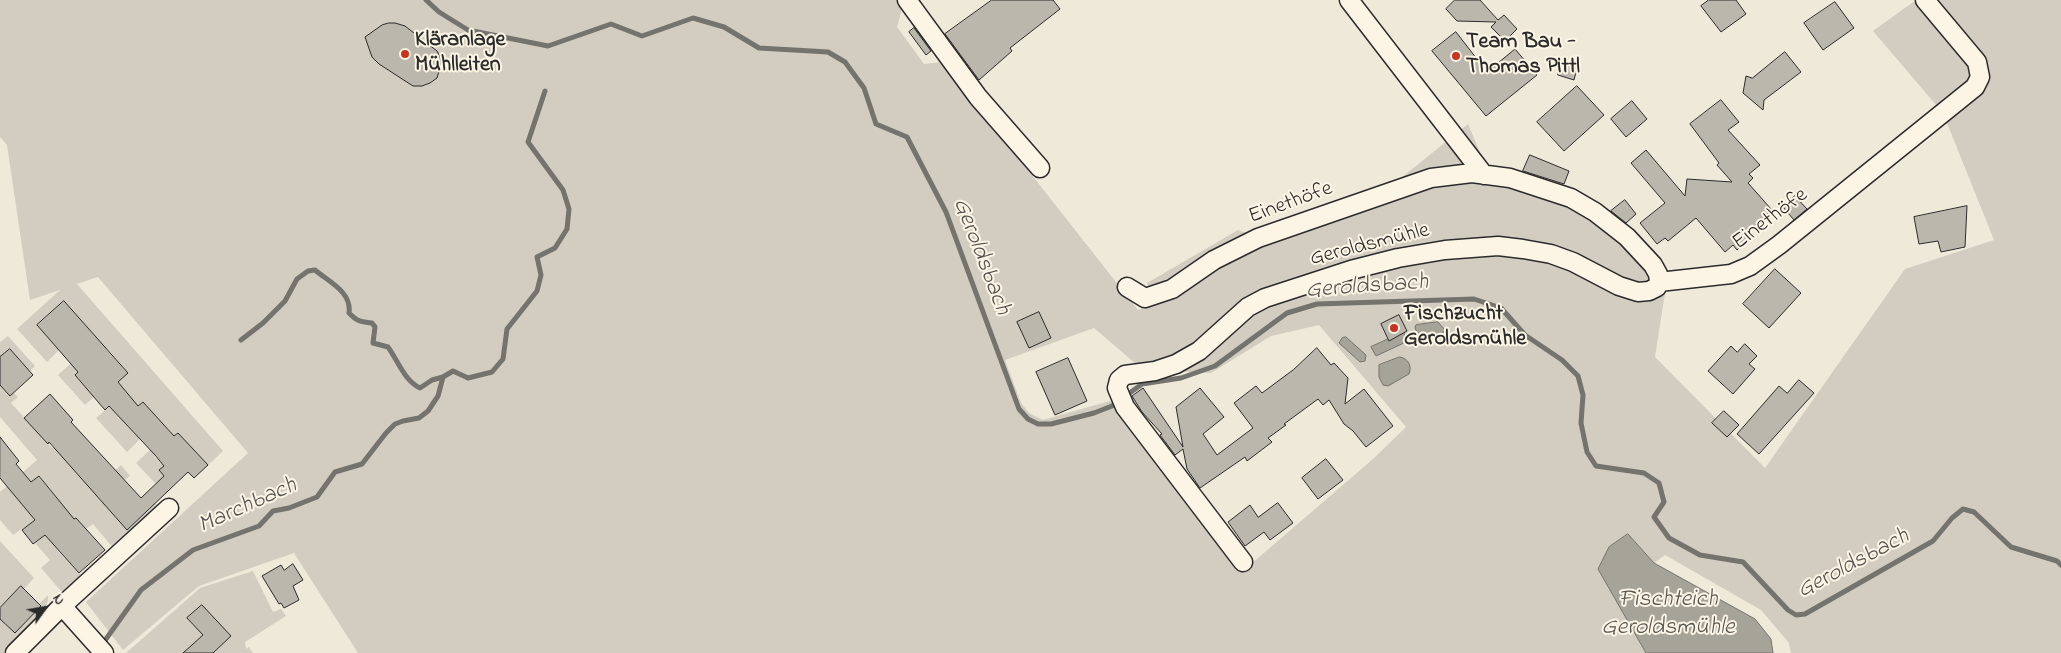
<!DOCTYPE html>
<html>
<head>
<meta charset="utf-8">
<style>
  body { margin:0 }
  #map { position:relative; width:2061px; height:653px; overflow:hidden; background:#efe9da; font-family:"Indie Flower",sans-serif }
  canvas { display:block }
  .north { position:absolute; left:20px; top:583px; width:50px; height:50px; -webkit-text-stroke:4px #fcf5e5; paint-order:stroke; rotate:58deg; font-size:14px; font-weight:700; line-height:20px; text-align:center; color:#2b2b2b }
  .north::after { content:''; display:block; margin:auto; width:18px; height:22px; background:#2b2b2b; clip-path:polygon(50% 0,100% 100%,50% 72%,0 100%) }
</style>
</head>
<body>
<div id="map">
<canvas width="2061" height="653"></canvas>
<div class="north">N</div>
</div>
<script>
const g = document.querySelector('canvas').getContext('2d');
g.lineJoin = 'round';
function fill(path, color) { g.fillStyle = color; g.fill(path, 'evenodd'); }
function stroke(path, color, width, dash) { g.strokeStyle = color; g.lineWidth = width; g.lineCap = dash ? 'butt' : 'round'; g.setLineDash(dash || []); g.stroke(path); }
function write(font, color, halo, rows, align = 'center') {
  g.font = font + ' "Indie Flower",sans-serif'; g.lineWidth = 4; g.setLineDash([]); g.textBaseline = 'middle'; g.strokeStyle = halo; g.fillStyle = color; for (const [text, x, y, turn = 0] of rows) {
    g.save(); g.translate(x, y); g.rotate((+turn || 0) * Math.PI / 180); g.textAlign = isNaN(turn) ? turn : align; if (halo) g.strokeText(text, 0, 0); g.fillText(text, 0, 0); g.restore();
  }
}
fill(new Path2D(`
  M0 0H900L903 5 897 27 924 64 943 62 1138 310 1155 304 1147 283 1238 230 1252 235 1386 190 1468 124 1488 171 1569 206 1649 265 1665 293 1655 357 1765 468 1905 269 1994 240 1943 113 1873 31 1916 0H2061V653H1791L1789 643 1761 610 1665 555 1654 563 1628 534 1598 569 1646 653H358L294 553 199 586 123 650 86 602 248 453 98 277 77 284 223 451 208 465 178 433 154 456 164 466 159 471 173 486 156 484 136 463 170 431 142 402 123 420 140 439 127 452 96 418 126 392 118 382 128 373 107 348 75 375 94 397 85 405 58 375 98 339 64 301 37 324 59 350 47 362 17 329 60 290 30 300 7 145 0 137ZM1319 325 1406 427 1373 459 1243 571 1113 400 1043 420 1029 413 1021 403 1005 360 1094 328 1143 370 1211 373 1271 336Z
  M8 336 35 366 30 371 10 349 0 357V342Z
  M0 385 10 396 13 392 18 397 11 403 52 448 64 438 93 491 121 465 130 476 125 480 123 478 99 498 126 529 150 509 147 505 152 500 157 505 114 549 93 524 86 529 76 518 53 538 59 552 82 577 67 591H61L41 568 50 560 35 543 60 523 64 507 40 476 15 495 35 520 13 535 0 520V492L37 460 0 417Z
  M0 541 34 578 24 589 21 586 0 608Z
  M253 571 273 612 281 609 286 616 245 642 246 649 249 647 253 653H126L200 588Z
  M48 595C50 615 18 639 4 653H0V619L15 633 41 606 39 604Z`), '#d2cdc0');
const water = new Path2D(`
  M1438 322 1445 330 1443 333 1421 336 1417 334 1415 327 1416 325Z
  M1404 332 1406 342 1376 356 1371 347Z
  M1346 337 1366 355 1365 361 1360 362 1339 343 1342 338Z
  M1400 357C1409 359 1412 366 1409 374L1388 386 1383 385 1379 377V365Z
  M1628 534 1654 563 1755 619 1771 639 1773 653H1646L1598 569 1609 547Z`);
fill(water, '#a6a399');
stroke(water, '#75736d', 1);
stroke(new Path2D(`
  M426 0 439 12 468 30 548 46 611 24 642 36 693 18 724 27 759 48 828 52 845 62 864 88 876 124 907 137 946 212 1019 409 1028 419 1038 424H1051L1094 413 1112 406 1142 384 1181 378 1215 366 1287 313 1317 304 1474 299 1501 308 1525 335 1562 360 1578 376 1583 395 1581 423 1587 452 1596 466 1644 473 1659 483 1664 502 1654 517 1669 538 1700 555 1743 562 1788 610 1796 615 1805 614 1933 541 1952 518 1963 509 1974 512 2011 547 2057 561 2061 565
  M241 340 263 323 285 301 297 279 308 271 315 270C329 282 352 292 349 313 359 323 360 321 372 323L375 327 373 343 388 347C398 361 404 380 420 388L432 380 443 377
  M101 646 141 590 193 550 259 526 273 511 289 508 317 497 335 472 362 464 386 433 395 424 403 421 419 418 428 411 438 396 443 377 453 371 468 378 492 372 503 359 507 329 537 291 541 275 537 257 555 248 567 229 569 209 563 190 528 142 545 91`), '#75736d', 5);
const building = new Path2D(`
  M992 0H1053L1060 9 1010 48 1012 51 979 80 945 34Z
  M1455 0H1480L1498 20 1504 15 1517 29 1505 41 1491 27 1496 22 1457 21 1446 9Z
  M1709 0H1736L1746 14 1721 32 1701 6Z
  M1835 2 1854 28 1823 50 1804 23Z
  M389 23H395L405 26 437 51 441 59 440 68 437 78 430 83 422 86H413L379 64 372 57 365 37 382 25Z
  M914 28 931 51 926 55 909 32Z
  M1456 32 1487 72 1515 49 1537 75 1486 116 1432 51Z
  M1785 52 1801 72 1764 100 1763 110 1743 93 1746 76 1752 78Z
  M1562 63 1577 68 1574 80 1558 75Z
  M1577 86 1604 115 1564 151 1537 122Z
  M1721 100 1739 122 1728 130 1760 165 1749 174 1753 178 1748 183 1772 210 1746 233 1750 238 1737 250 1733 245 1725 252 1696 218 1668 241 1665 238 1657 244 1640 223 1665 203 1631 163 1646 150 1685 196 1687 179 1732 182 1717 165 1719 163 1690 124Z
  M1632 101 1647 119 1626 137 1611 119Z
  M1530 155 1569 171 1564 184 1523 171Z
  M1795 196 1807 209 1794 220 1783 207Z
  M1625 200 1636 214 1626 223 1611 211Z
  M1967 206 1965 247 1941 252 1938 241 1919 244 1914 217Z
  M1775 269 1801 293 1769 328 1743 304Z
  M64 301 128 373 118 382 138 406 143 402 174 436 178 433 208 465 194 478 188 472 127 530 49 442 48 444 24 418 50 394 73 420 71 422 141 498 164 476 159 470 164 466 155 455 109 406 105 410 75 375 78 372 37 325Z
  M1039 312 1051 338 1029 348 1017 322Z
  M1399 315 1407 331 1389 341 1381 324Z
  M1745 344 1757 356 1749 364 1755 369 1733 394 1708 371 1731 346 1737 352Z
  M1317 348 1331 365 1334 363 1348 378 1345 404 1364 389 1393 426 1366 447 1353 431 1344 424 1329 400 1323 405 1318 399 1284 424 1286 425 1268 438 1272 442 1247 461 1245 457 1200 488 1187 469 1183 449 1175 455 1160 435 1162 434 1142 412 1132 396 1143 388 1183 447 1176 407 1200 388 1224 417 1203 434 1217 455 1253 428 1234 403 1256 386 1262 393 1293 370Z
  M10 349 33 375 10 396 0 385V357Z
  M1068 358 1087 401 1055 415 1036 372Z
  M1799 380 1814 393 1759 454 1737 434 1779 386 1787 393Z
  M1724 411 1739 425 1727 437 1712 423Z
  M0 437 19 461 16 464 31 482 39 476 74 519 76 518 105 550 79 573 45 535 33 544 22 530 35 520 0 478Z
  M1326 459 1343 480 1318 499 1302 478Z
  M1278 503 1293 523 1270 540 1264 532 1245 546 1228 522 1250 505 1258 517Z
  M293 564 303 580 293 586 299 600 284 608 281 603 279 604 262 576 281 565 284 570Z
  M21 586 41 606 15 633 0 619V608Z
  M202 605 231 636 213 653H183L203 635 187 618Z`);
fill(building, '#bcb7ac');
stroke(building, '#2b2b2b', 1);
const street = new Path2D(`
  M907 0 978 97 1040 168
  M1349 0 1484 175
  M1127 287 1145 298 1172 289 1214 260 1258 238 1431 178 1472 173 1510 178 1571 198 1595 212 1627 237 1653 265 1658 274 1659 282 1731 274 1750 266 1779 245 1975 87 1980 77 1977 62 1925 0
  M1243 562 1125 407 1117 388 1119 380 1125 375 1155 371 1176 364 1199 351 1248 307 1265 298 1351 270 1398 258 1445 250 1498 246 1523 249 1551 254 1573 262 1619 286 1638 292 1649 291 1657 287 1659 282
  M62 606 104 653
  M15 653 62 606 169 508`);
stroke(street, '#2b2b2b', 21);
stroke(street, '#fcf5e5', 18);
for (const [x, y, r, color] of [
  [405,54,5,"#c8321e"],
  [1456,56,5,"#c8321e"],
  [1394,328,5,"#c8321e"]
]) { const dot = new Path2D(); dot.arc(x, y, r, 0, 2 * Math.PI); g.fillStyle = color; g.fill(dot); stroke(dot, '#fcf5e5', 2); }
write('bold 22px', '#2b2b2b', '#fcf5e5', [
  ["Kläranlage",415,41],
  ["Mühlleiten",415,66],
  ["Team Bau -",1466,43],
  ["Thomas Pittl",1466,68],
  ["Fischzucht",1404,315],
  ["Geroldsmühle",1404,340]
], 'left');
write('22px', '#2b2b2b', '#fcf5e5', [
  ["Einethöfe",1291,204,-20],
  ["Einethöfe",1771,220,-37],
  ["Geroldsmühle",1370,246,-14]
]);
write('italic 24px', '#565552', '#fcf5e5', [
  ["Geroldsbach",980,257,69],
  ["Geroldsbach",1367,288,-4],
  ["Marchbach",248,507,-24],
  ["Geroldsbach",1854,565,-28],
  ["Fischteich",1668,601],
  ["Geroldsmühle",1668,629]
]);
</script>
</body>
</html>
